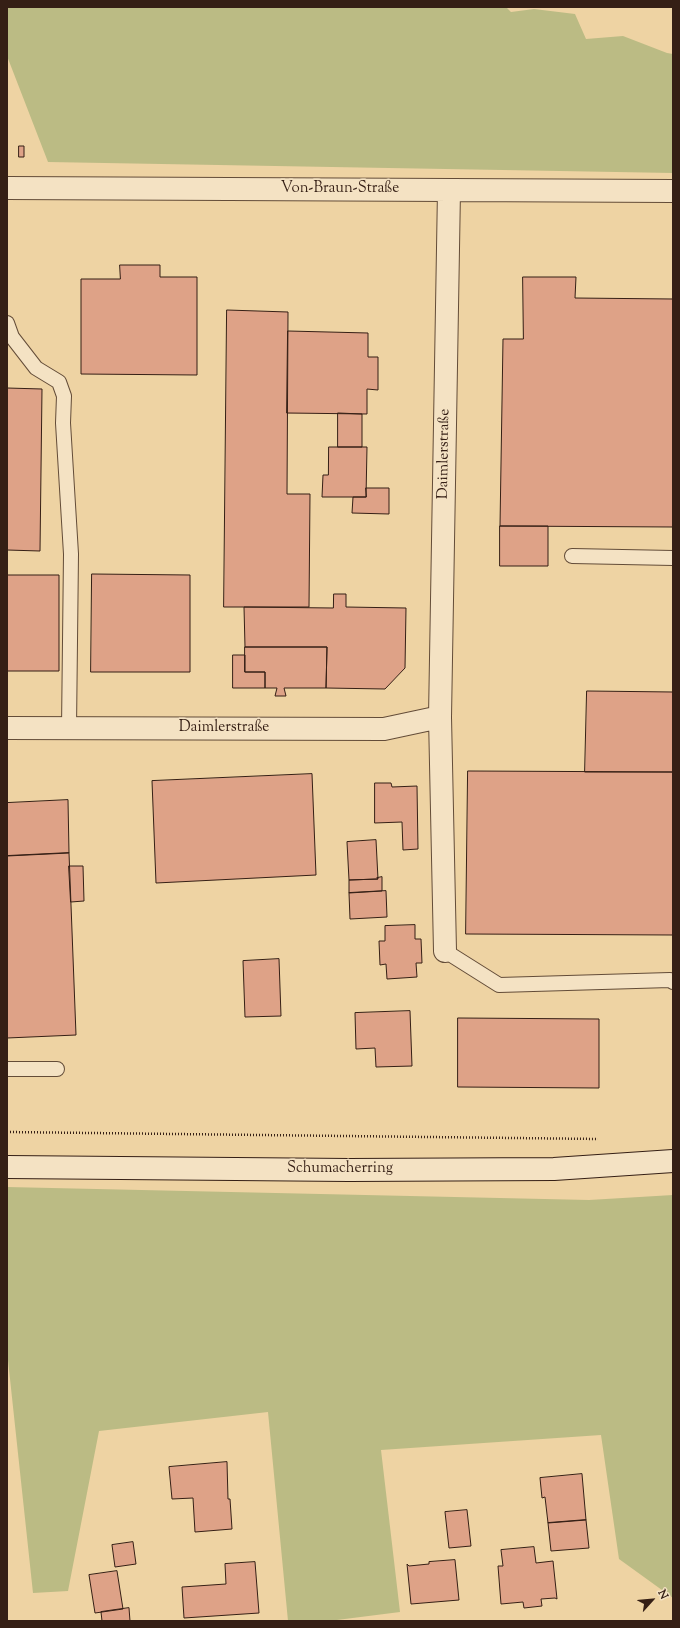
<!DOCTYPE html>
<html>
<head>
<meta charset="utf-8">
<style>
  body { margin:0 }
  #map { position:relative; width:680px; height:1628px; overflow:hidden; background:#eed3a3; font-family:"Sorts Mill Goudy",serif }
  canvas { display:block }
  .frame { position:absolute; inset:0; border:8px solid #351f15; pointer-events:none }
  .north { position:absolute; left:632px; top:1580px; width:40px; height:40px; -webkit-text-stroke:3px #f4e2c3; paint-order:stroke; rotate:63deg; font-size:11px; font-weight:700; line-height:16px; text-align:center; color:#351f15 }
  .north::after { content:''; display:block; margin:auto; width:14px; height:18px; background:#351f15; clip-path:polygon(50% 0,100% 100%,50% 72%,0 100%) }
</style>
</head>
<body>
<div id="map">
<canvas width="680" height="1628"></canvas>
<div class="frame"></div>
<div class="north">N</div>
</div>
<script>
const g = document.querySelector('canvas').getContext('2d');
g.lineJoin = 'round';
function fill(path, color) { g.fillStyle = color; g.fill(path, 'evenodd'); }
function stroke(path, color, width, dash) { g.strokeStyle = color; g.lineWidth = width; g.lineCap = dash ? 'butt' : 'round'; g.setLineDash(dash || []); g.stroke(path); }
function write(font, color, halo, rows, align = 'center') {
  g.font = font + ' "Sorts Mill Goudy",serif'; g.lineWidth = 3; g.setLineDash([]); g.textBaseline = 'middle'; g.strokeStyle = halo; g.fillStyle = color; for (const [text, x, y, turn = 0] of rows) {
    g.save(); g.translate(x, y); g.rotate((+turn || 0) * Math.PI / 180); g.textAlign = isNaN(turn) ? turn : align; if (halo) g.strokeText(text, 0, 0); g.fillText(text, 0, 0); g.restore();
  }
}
fill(new Path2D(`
  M7 7H506L511 12 534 9 575 14 586 39 623 36 667 53 673 54V173L48 162 7 56Z
  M7 1187 589 1200 673 1195V1598L619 1559 601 1435 381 1450 400 1612 329 1621H288L268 1412 99 1431 68 1591 33 1593 7 1351Z`), '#bbbb84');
const building = new Path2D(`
  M19 146H24V157H19Z
  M120 265H160V277H197V375L81 374V279H120Z
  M523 277H576L575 298 673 299V527L500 526 503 339H523Z
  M227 310 288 312 287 494H310L309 607H224Z
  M288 331 368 333V357H378V390L367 389V414L287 413Z
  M7 388 42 389 40 551 7 550Z
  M338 413 362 414V447H338Z
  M329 447H367L366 497H322L323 475H328Z
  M366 488H389V514L352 513 353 497H366Z
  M500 526H548V566H500Z
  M92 574 190 575V672H91Z
  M7 575H59V671H7Z
  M334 594H346V607L406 608 405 668 385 689 326 688 327 647H245L244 607 333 608Z
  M245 647H327L326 688H284L286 696H275L277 688H265V672H245Z
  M233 655H245V672H265V688H233Z
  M587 691 673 692V772H585Z
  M468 771 673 772V935L466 934Z
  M312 774 316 875 156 883 152 781Z
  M375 783H391L392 787 417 786 418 849 403 850 402 822 375 823Z
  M68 800 69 853 7 856V803Z
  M376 840 378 879 349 880 347 842Z
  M69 853 76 1035 7 1038V856Z
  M69 866H83L84 901 71 902Z
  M382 877V891L349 893V880L378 879 377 878Z
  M386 891 387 917 350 919 349 893Z
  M415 925V939H421L422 963H416L417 977 387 979 386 964 380 965 379 941H385V926Z
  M279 959 281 1016 245 1017 243 961Z
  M410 1011 412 1066 376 1067 375 1048 356 1049 355 1013Z
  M458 1018 599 1019V1088L458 1087Z
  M227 1462 228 1499H230L232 1529 195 1532 193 1498 172 1499 169 1467Z
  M582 1474 586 1520 548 1523 545 1497 542 1498 540 1478Z
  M467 1510 471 1546 449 1548 445 1512Z
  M586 1520 589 1548 551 1551 548 1523Z
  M133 1542 136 1564 115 1567 112 1545Z
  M534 1547 536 1563 553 1561 557 1599 555 1598 541 1599 542 1606 524 1608 523 1602 501 1604 498 1566H503L501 1550Z
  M455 1560 459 1600 411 1604 407 1564 409 1566 429 1564V1562Z
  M255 1562 259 1613 184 1618 182 1587 226 1584 225 1564Z
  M117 1571 123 1609 95 1613 89 1575Z
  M129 1608 130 1621H102L101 1612Z`);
fill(building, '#dea287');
stroke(building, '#351f15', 1);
const lane = new Path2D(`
  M7 323 12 337 36 368 59 382 64 396 63 423 71 554 69 728
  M572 556 673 558
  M445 951 499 985 670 980 673 982
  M7 1069H57`);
const street = new Path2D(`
  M7 188 673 191
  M7 728 384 729 440 717
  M445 951 440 717 449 190`);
const secondary = new Path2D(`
  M7 1167 349 1170 554 1169 673 1161`);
stroke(lane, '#634c38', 16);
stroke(street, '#634c38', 24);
stroke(secondary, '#351f15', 24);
stroke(new Path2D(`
  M7 1132 598 1139`), '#351f15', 2.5, [1, 2]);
stroke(lane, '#f4e2c3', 14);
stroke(street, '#f4e2c3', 22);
stroke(secondary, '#f4e2c3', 22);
write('15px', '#351f15', '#f4e2c3', [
  ["Von-Braun-Straße",340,189],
  ["Daimlerstraße",445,454,-89],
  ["Daimlerstraße",224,728],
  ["Schumacherring",340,1169]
]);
</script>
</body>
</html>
